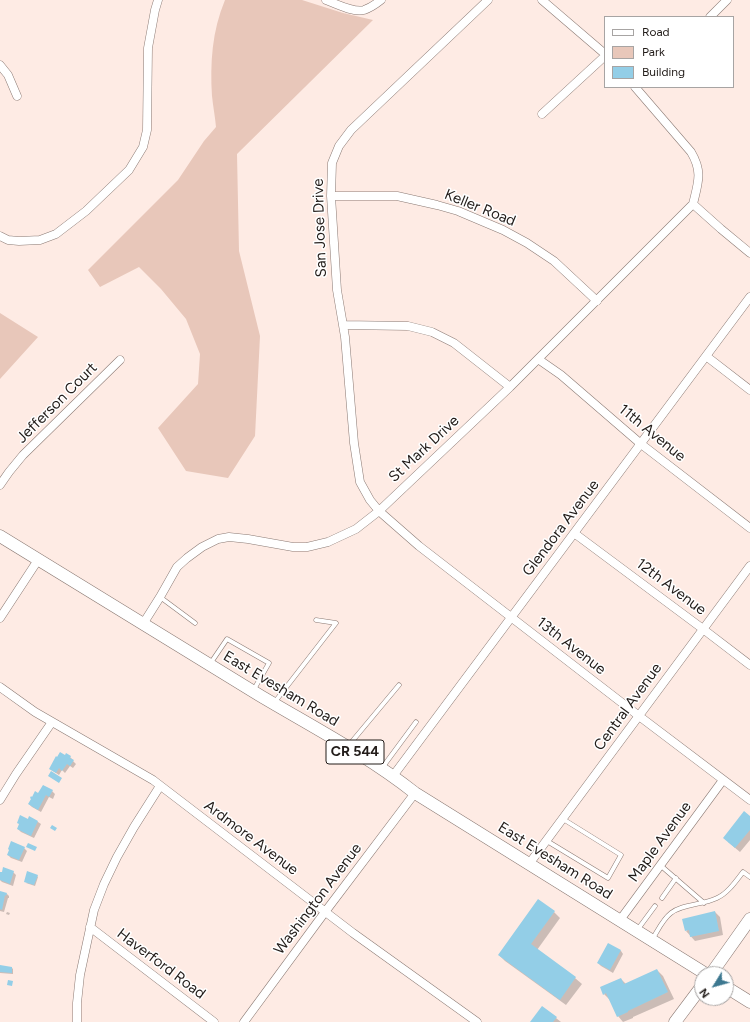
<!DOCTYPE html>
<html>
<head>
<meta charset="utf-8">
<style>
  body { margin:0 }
  #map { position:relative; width:750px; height:1022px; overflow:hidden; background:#feebe4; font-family:Figtree,sans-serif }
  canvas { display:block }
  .legend { position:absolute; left:604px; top:16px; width:130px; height:72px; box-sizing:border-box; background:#fff; border:1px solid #a7a4a3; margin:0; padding:5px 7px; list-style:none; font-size:12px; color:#221c19 }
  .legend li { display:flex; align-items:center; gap:8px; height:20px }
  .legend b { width:20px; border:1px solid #a7a4a3 }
  .north { position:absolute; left:694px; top:966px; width:40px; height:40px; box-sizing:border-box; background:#fff; border:1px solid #a7a4a3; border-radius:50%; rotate:233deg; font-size:11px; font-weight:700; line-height:16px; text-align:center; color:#221c19 }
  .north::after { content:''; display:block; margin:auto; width:14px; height:18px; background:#3d7890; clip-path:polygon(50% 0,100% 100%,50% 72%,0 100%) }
</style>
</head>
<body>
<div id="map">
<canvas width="750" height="1022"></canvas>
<ul class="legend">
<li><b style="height:5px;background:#fff"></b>Road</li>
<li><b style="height:11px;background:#e8c7ba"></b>Park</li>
<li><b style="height:11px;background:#93cee7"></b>Building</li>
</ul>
<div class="north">N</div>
</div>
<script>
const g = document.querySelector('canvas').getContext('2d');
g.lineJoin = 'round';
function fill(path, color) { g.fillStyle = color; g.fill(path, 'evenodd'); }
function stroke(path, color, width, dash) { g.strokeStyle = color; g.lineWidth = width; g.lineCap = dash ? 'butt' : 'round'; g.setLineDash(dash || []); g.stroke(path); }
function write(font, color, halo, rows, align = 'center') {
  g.font = font + ' Figtree,sans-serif'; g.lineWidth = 3; g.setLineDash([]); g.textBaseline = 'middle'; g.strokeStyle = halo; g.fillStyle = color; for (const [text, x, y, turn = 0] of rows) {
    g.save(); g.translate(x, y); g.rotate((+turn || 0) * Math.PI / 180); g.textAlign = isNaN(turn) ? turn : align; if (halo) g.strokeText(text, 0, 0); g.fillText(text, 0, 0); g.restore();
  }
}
fill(new Path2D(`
  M225 0H302L343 13 373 20 237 154 239 251 260 336 255 436 228 478 186 471 158 428 198 384 200 354 186 319 161 289 139 267 100 287 88 270 178 180 204 141 216 127C215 116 213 106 212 96 210 63 212 31 225 0Z
  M0 313 38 337 0 379Z`), '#e8c7ba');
fill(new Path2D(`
  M67 754 73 760V761L76 764 73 768 70 766 65 773 62 770 59 775 53 771Z
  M43 786 52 791 55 794 53 799 49 797 41 812 32 807 29 804 32 799 39 794Z
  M29 817 38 822 41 824 34 838 21 832 18 829 28 820Z
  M750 817V840L740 852 728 842Z
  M24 848 27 851 22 862 11 858 8 855Z
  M13 872 16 875 13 886 2 882 0 880V875Z
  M37 876 38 877 35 886 26 883Z
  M7 894 9 896V898H8L4 912 0 911V895Z
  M7 912 10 913 9 915 6 914Z
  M554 912 560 918 537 950 575 978 582 984 566 1005 505 961 499 955Z
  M715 912 720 917 723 935 695 941 686 931Z
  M608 944 621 951 623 954 613 973 601 966 598 963Z
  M0 966 12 968 13 969V974L0 973Z
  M657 970 663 976 674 999 633 1017V1018L623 1022 618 1016 610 1000 604 994 621 979 626 984Z
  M542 1007 556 1018 561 1022H531Z`), '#0003');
fill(new Path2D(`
  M60 752 65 755 66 753 71 756 70 758 74 760 70 766 67 764 62 771 59 768 56 773 49 769 56 756 57 757Z
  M51 771 62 778 59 783 48 776Z
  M43 785 53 790 49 797 46 795 38 810 28 804 31 799 30 798 31 796 32 797 35 791 38 793Z
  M744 811 750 816V830L735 848 723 838Z
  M20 815 28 819 29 816 38 821 31 836 17 829 19 824 17 823Z
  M52 825 57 828 55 831 50 828Z
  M11 841 25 847 19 860 7 855 9 850 8 849Z
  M28 843 37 847 35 851 26 847Z
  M3 867 14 871 10 884 0 880V872H2Z
  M27 871 38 875 34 885 24 882Z
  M0 891 7 893 6 896 5 895 2 910 0 909Z
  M538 899 555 911 531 944 576 977 560 1000 498 955Z
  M715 911 719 931 690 937 689 930 685 931 682 919Z
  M608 943 621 950 610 970 597 963Z
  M0 965 12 967V973L0 972Z
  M657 969 668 992 628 1011V1012L617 1017 606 993 603 995 600 987 621 978 624 984Z
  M8 980 13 981 12 986 7 985Z
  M542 1006 557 1017 553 1022H530Z`), '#93cee7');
const lane = new Path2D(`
  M160 597 195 623
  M210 664 227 639 269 663 253 691
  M274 703 336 623 316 620
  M349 745 399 685
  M382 768 416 722
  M547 841 608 878 621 855 563 819
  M660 865 704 903
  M662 898 676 878
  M638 929 655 906
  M653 938C658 930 663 919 671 913 682 904 703 905 717 898 728 893 736 881 743 872L750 877`);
const street = new Path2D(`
  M326 0C336 4 354 13 364 10 370 8 376 4 381 0
  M488 0 351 130 339 146 332 163 331 196 337 290 345 337 354 443 360 482 370 500 379 511 419 546 639 716 750 800
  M542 0 605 54
  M710 17 727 0
  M0 65 8 75 17 96
  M635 87 691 152C703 172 698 183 693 204
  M542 114 605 56
  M331 196H397L437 205 458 211 503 230 527 243 554 261 597 301
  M693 204 721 229 750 253
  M0 236 8 240 19 241 40 240 56 234 86 211 129 170 143 147 147 130 148 48 155 10 158 0
  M343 325 408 326 432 332 454 343 510 387
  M706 356 750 390
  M538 359 561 375 641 444 750 528
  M0 485 9 472 23 455 120 360
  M574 533 703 629 750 665
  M0 618 38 560
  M143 624 160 597 177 567 187 558 202 547 218 539 229 537 248 539 293 547H307L328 542 356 529 379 511 510 387 693 204
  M0 687 35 712 153 780 353 933 477 1022
  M393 776 750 297
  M0 800 16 774 52 722
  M529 864 750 566
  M620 920 723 780
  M90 927 214 1022
  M77 1022V1003L80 975 94 910 104 884 117 857 134 827 160 786
  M244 1022 325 912 415 793`);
const primary = new Path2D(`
  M0 536C86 589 172 642 259 695 311 726 367 755 415 793L706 974
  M711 974 750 919
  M726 987 750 1002
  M675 1022 702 986`);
stroke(lane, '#8b7a74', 5);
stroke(street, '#8b7a74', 9);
stroke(primary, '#8b7a74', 13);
stroke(lane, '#fff', 4);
stroke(street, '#fff', 8);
stroke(primary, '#fff', 12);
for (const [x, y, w] of [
  [355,752,58]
]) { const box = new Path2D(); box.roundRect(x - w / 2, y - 12, w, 24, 3); g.fillStyle = '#fff'; g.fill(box); stroke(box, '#221c19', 1); }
write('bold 14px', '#221c19', null, [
  ["CR 544",355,752]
]);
write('15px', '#221c19', '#fff', [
  ["Keller Road",480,208,22],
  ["San Jose Drive",320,228,-92],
  ["Jefferson Court",57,403,-45],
  ["11th Avenue",652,433,39],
  ["St Mark Drive",424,449,-43],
  ["Glendora Avenue",561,528,-53],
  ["12th Avenue",671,587,37],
  ["13th Avenue",571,646,38],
  ["East Evesham Road",281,689,31],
  ["Central Avenue",628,707,-54],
  ["Ardmore Avenue",251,838,37],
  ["Maple Avenue",660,842,-54],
  ["East Evesham Road",555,861,32],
  ["Washington Avenue",318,899,-53],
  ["Haverford Road",161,964,37]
]);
</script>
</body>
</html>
